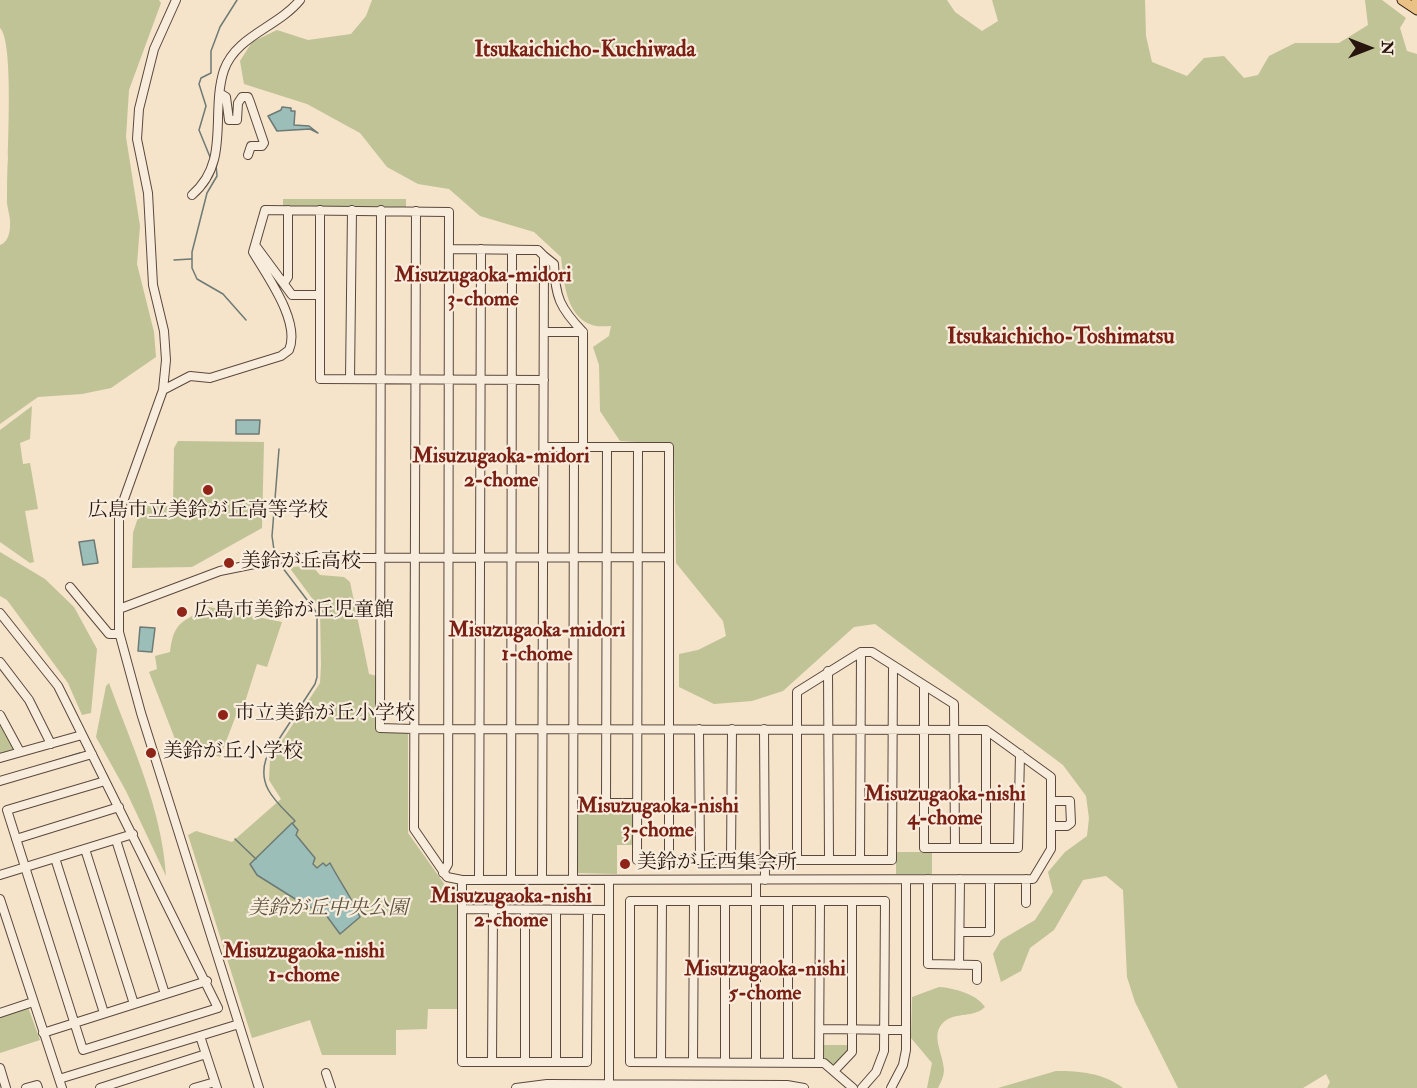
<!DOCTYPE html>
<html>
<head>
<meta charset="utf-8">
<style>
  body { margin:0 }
  #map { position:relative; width:1417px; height:1088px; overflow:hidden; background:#f5e3ca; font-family:"IM FELL Double Pica",serif }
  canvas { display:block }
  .north { position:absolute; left:1339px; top:18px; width:60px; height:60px; -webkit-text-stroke:4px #f8eddd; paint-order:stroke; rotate:90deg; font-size:16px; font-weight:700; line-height:24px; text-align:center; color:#27150e }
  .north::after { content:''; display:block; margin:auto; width:21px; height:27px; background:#27150e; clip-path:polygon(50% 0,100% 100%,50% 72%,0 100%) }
</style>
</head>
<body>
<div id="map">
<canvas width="1417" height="1088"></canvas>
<div class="north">N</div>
</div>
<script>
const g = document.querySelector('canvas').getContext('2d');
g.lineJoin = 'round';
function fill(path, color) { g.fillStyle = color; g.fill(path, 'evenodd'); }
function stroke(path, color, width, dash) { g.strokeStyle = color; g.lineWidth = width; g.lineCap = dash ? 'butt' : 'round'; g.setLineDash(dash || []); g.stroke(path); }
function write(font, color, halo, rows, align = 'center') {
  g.font = font + ' "IM FELL Double Pica","Noto Serif JP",serif'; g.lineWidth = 4.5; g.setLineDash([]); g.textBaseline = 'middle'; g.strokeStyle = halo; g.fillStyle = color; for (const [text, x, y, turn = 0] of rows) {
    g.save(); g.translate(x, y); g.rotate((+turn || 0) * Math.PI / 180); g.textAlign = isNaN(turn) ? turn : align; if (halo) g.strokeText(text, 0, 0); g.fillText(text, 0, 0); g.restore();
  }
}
fill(new Path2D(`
  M0 0H159L161 3 129 90 126 137 140 226 137 264 154 332 156 357 111 388 82 394 38 397 0 424V245C7 243 10 234 10 226 11 219 8 211 7 203 7 188 7 172 8 157 8 135 13 40 0 28Z
  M372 0H947L955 12 982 31 998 21 992 0H1145L1146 36 1152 62 1187 76 1204 58 1224 56 1244 78 1258 75 1269 56 1295 43H1339L1368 25 1365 0H1382L1406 18 1400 28 1407 51 1417 54V1088H1327L1330 1082 1326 1074 1303 1088H1178L1135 1002 1127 977 1123 890 1106 876 1083 880 1054 930 1030 948 1021 971 1001 982 993 954 1001 940 1035 920 1053 892 1048 872 1065 852 1087 836 1089 818 1086 796 1063 765 875 624 854 627 783 691 752 701 714 704 679 687V654L698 650 726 636 723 621 676 563 674 450 671 444 620 441 600 411 599 365 593 347 609 336 611 326C605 326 597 327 592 325 565 316 564 280 561 257L534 232 480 216 449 189 418 184 387 167 360 133 307 104 244 84 240 61 252 42 277 30 308 40 351 34 366 16Z
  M283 199H406V207L283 206Z
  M32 406 30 439 20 443 23 464 30 463 38 509 25 511 34 562 30 563 0 542V430Z
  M178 441 264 442 262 528 192 567 132 568 133 533 142 505 173 506 174 448Z
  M0 552 45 579 74 607 97 649 91 713 82 715 68 683 7 600 0 596Z
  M312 566 320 575 344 577 350 582 368 669 369 674 377 676V731L408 733V833L445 885H458L459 1009H428L427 1029 396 1030V1055H322L310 1020 252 1038 188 835 196 831 232 842 281 799 269 780 270 759 320 683 321 665 320 609 289 567Z
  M209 607 282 622 267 667 257 664 245 702 240 705 220 757 200 750 182 757 149 672 157 669 155 656 170 652C174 620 183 622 209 607Z
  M109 683C132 746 162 809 166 876L126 791 96 737 106 686Z
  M0 719 15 749 14 752 0 757Z
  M631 805 635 810 634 845H617V874L578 873 577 806Z
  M896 852H932V874H896Z
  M939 987C953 988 977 994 985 1007 974 1018 957 1012 945 1021 929 1034 943 1052 944 1070 944 1076 941 1082 938 1088H927L932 1063 911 1038 912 997Z
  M28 1007 40 1040 0 1053V1016Z
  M823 1045H849V1051L836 1064 831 1065 823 1057Z
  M1056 1071C1081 1071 1103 1073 1123 1088H998Z`), '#bfc395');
const water = new Path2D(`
  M282 107 291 108V111H295L294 125 309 126 318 133 310 129 277 131 268 116 281 110Z
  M236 420H260L259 434H236Z
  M94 540 98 563 83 565 79 542Z
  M140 627 155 628 152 652 138 651Z
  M292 823 298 830 296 835 315 858 313 864 317 868 323 863 326 866 330 863C340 882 352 898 360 917L340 934 326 915 300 902 257 875 250 864Z`);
fill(water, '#9cbeb9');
stroke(water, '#6d7a75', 1.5);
stroke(new Path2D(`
  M210 157 199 130 206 106 199 84 201 78 211 73V51L220 27 237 0
  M216 165 217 176 207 193 192 252V268L197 279 223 294 246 320
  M174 260 191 259
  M275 557 272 536 279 449
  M279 563 317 613V677L315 684 266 759C257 787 277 802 295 821L293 823
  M35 767 80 753
  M235 839 256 859`), '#6d7a75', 1.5);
const minor = new Path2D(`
  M176 0 154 49 139 109 137 139 148 193 153 285 164 331 166 360 163 390 119 513V632L141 713 259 1088
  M221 94 226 97 229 120H237L238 103 242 97H248L250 102 264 143 262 146H251L248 155
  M192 195C231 162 210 113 224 70 236 36 278 27 300 0
  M320 210V379L544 380
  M381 210 380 728 414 729 986 730 1051 777V849L1033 879 462 880 447 877 414 829 416 211
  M449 249 538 250 544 256 542 880
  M544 256 554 264C555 297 560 308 583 332
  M284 283 288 277V210
  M320 295H292L255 245 265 210 449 212 448 864 443 873
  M544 332H583V447
  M350 379 352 210
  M163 390 190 376 210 378 281 356 289 350C301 322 267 276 253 252L255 245
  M544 447H669V859
  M607 447 606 803H637
  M638 447 637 860H892L893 666
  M70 587 109 634H119
  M119 609 220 571 284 558 669 557
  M0 613 58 686 218 1008 83 1050 7 810 105 781
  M0 662 29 700 51 744
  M828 671 829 859
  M924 686V848H1018L1020 754
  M0 715 20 752
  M699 729 700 859
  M764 729 765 880
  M0 758 82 735
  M0 781 92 754
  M1051 801H1070L1071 823 1067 826H1051
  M16 839 119 807
  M116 840 165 994
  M986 848V730
  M85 849 134 1004
  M55 858 104 1013
  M731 859 732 729
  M797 860V692L861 652H872L954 704 955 848
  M860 860 861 652
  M0 875 133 834
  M928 879V964L977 965V980
  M1026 879V903
  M462 880V1062H587L588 910
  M479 880 481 249
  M511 880 512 250
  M573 880 574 447
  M609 880V1088
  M0 899 62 1088
  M788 901V1062
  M462 909 608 910
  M525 910V1061
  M556 910V1062
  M960 932H990V880
  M959 965 960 879
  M0 1013 33 1002
  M820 1029 906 1030
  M43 1033 207 981
  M200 1036 217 1088
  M492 1062 493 910
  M661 1062 662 901
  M693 1062 694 901
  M725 1062V901
  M756 1062V880
  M819 1063 820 901
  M0 1068 6 1088
  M834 1071 852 1052V901
  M326 1073 331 1088
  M59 1079 239 1024
  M26 1088 37 1085 38 1088
  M100 1088 206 1054
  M194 1088 215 1082
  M516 1088 547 1084 787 1085 804 1088
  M853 1088 824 1063 630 1062V901H885L884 1051 876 1072 862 1088
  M891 1088 903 1065 906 1050V881`);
const major = new Path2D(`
  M1402 0 1417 10
  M1416 0 1417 1`);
stroke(minor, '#5a483d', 10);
stroke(major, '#27150e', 11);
stroke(minor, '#f8eddd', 8);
stroke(major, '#eac285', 9);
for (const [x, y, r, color] of [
  [208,490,6,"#8f2418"],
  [229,563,6,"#8f2418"],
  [182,612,6,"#8f2418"],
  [223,715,6,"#8f2418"],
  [151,753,6,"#8f2418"],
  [625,864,6,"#8f2418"]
]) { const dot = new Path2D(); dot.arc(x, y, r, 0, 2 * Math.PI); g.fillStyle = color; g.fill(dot); stroke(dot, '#f8eddd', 2); }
write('20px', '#27150e', '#f8eddd', [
  ["広島市立美鈴が丘高等学校",208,512,"center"],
  ["美鈴が丘高校",241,563],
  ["広島市美鈴が丘児童館",194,612],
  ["市立美鈴が丘小学校",235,715],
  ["美鈴が丘小学校",163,753],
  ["美鈴が丘西集会所",637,864]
], 'left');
write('italic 20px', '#5c523d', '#f8eddd', [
  ["美鈴が丘中央公園",328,910]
]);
write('bold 21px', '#7a1f14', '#f8eddd', [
  ["Misuzugaoka-midori",483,276],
  ["3-chome",483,300],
  ["Misuzugaoka-midori",501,457],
  ["2-chome",501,481],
  ["Misuzugaoka-midori",537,631],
  ["1-chome",537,655],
  ["Misuzugaoka-nishi",945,795],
  ["4-chome",945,819],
  ["Misuzugaoka-nishi",658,807],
  ["3-chome",658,831],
  ["Misuzugaoka-nishi",511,897],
  ["2-chome",511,921],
  ["Misuzugaoka-nishi",304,952],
  ["1-chome",304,976],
  ["Misuzugaoka-nishi",765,970],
  ["5-chome",765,994]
]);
write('bold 22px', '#7a1f14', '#f8eddd', [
  ["Itsukaichicho-Kuchiwada",585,51],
  ["Itsukaichicho-Toshimatsu",1061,338]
]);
</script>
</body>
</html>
